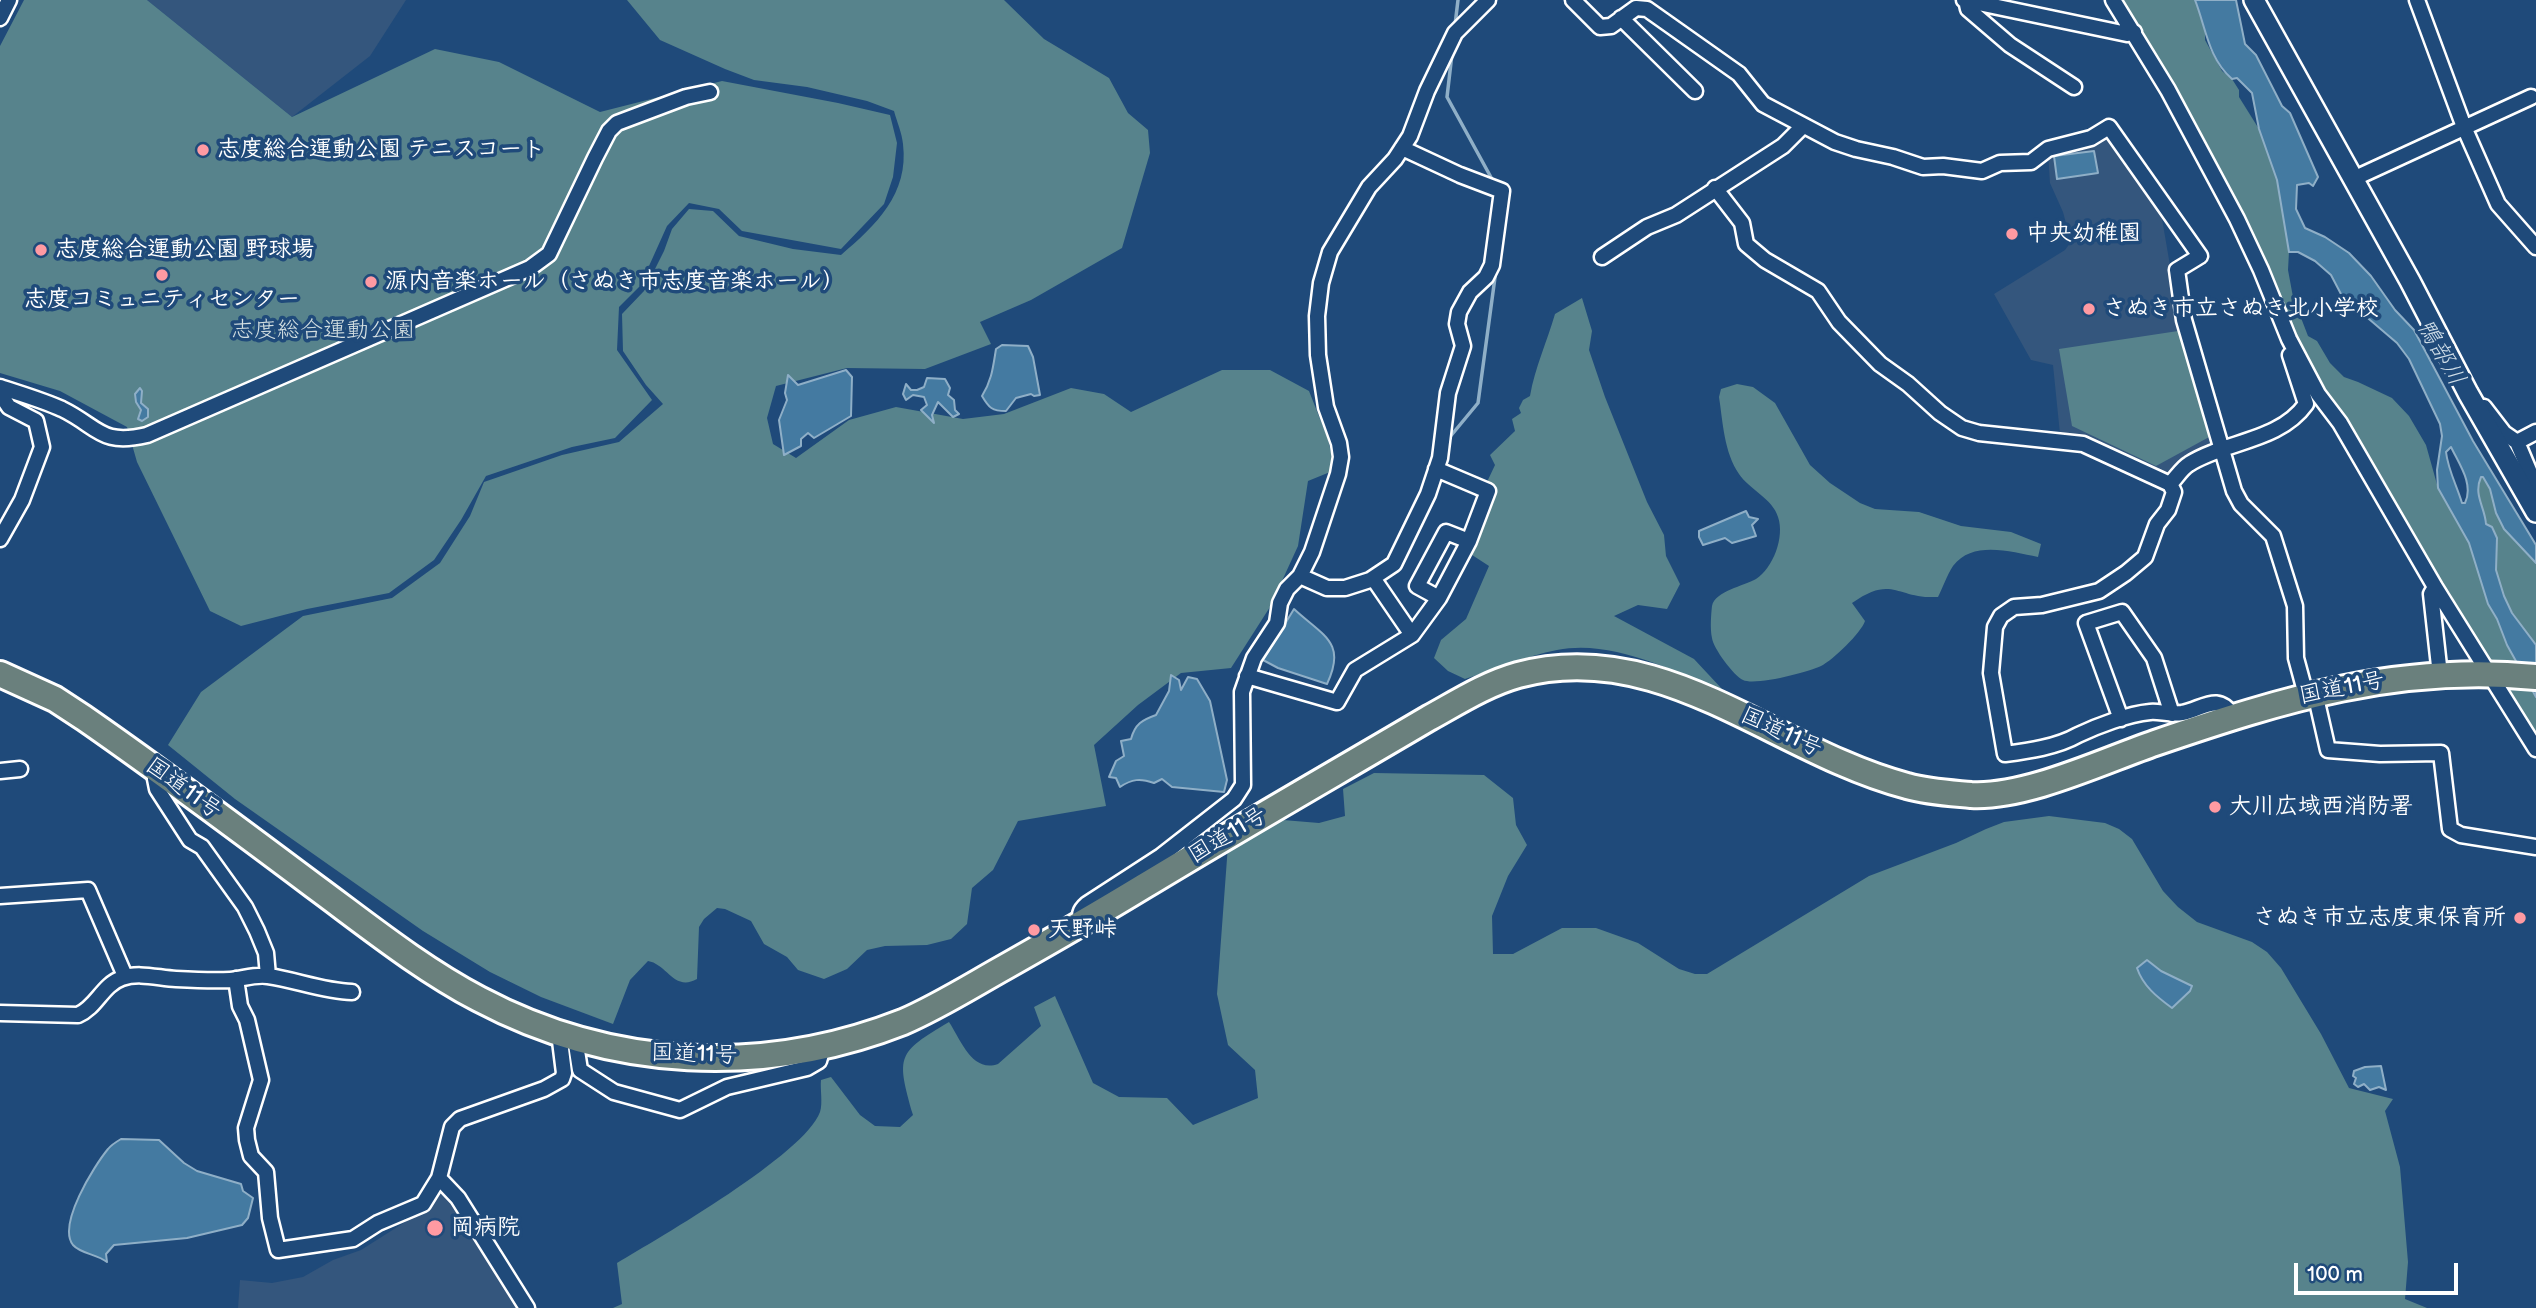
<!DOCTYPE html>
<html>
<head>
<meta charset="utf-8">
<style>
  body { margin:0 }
  #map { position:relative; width:2536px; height:1308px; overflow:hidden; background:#1f4a7a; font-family:"Balsamiq Sans",sans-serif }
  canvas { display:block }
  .scale { position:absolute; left:2294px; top:1263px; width:164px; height:32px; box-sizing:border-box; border:4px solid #fff; border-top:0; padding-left:9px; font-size:21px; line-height:24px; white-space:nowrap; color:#fff; -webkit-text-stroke:5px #1f4a7a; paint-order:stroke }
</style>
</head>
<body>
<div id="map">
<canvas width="2536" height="1308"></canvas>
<div class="scale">100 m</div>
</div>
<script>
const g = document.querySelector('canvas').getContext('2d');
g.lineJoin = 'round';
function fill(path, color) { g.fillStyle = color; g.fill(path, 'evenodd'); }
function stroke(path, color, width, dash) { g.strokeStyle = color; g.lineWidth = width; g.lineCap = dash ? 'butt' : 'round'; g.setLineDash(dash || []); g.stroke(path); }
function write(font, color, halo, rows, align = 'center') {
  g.font = font + ' "Balsamiq Sans","Klee One",sans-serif'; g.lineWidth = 7; g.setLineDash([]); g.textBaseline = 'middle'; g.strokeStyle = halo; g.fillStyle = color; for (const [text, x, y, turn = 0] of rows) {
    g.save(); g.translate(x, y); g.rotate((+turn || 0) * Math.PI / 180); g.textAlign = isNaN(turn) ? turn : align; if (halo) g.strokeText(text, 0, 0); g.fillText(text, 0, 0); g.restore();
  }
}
fill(new Path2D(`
  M147 0H406L370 56 292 117Z
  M2109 134 2160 207 2180 324 2216 446 2169 479 2060 434 2053 365 2031 360 1994 294 2065 250 2071 242 2063 212 2050 183 2048 152Z
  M446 1187 523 1308H238L240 1280 272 1283 303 1277 333 1260 361 1250 432 1205 437 1191Z`), '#34567d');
fill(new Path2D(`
  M24 0H147L292 117 435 49 499 62 600 112 722 81 838 103 890 115 897 143 893 177 884 204 841 249 742 231 719 209 689 203 667 226 640 286 619 307 617 350 652 400 615 438 572 447 486 476 461 520 434 560 389 593 307 609 241 626 210 611 137 462 127 427 60 391 0 373V46Z
  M627 0H1004L1044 39 1109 78 1128 113 1148 130 1150 153 1122 248 1031 300 980 322 991 344 925 369 847 368 776 386 767 418 773 444 796 458 849 420 896 407 963 419 1004 414 1071 388 1104 394 1131 412 1222 370H1270L1309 391 1328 439 1335 470 1308 481 1298 546 1270 607 1231 668 1181 673 1138 705 1094 745 1106 806 1018 821 993 870 972 888 967 924 951 939 927 945 885 946 867 950 847 969 824 979 798 970 787 957 764 944 751 921 725 909 717 908 704 919 699 927 697 979C674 992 667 964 648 961L630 980 613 1024 541 997 490 972 423 931 235 799 168 745 201 692 303 616 392 598 440 563 470 516 484 482 562 455 619 442 663 404 646 385 623 351 622 314 644 291 664 251 672 229 689 209 713 211 739 236 793 249 841 255C876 225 909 194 903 144 902 133 897 122 894 111L867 101 807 87 754 80 725 69 660 40Z
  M2120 0H2195L2205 27V40L2222 71 2232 79 2239 90V97L2259 129 2277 180 2289 252 2288 270 2293 297 2308 336 2317 341 2330 363 2344 377 2358 382 2392 398 2409 416 2426 445 2438 488 2469 543 2488 604 2497 619 2507 645 2536 698V734L2488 660 2448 590 2443 592 2322 392Z
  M1582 298 1592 331 1589 350 1605 397 1647 502 1664 535 1666 556 1680 584 1667 609 1638 605 1614 616 1694 659 1722 689C1670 671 1613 639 1557 650 1526 656 1495 669 1465 679L1448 671 1434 658 1441 640 1466 619 1489 566 1469 553 1495 491 1487 482 1495 465 1490 455 1515 431 1512 419 1521 413 1519 408 1523 400 1530 396C1535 367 1547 342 1555 314Z
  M2178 331 2211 436 2156 466 2072 426 2059 349Z
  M1737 384 1753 387 1775 403 1810 465 1830 483 1860 503 1875 509 1919 512 1961 526 2011 532 2041 544 2038 557C2011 552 1973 540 1953 566 1947 575 1943 587 1938 597 1896 599 1893 574 1852 603L1865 621C1861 633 1833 660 1821 666 1809 672 1755 686 1743 680 1734 676 1713 648 1712 638 1710 629 1711 615 1712 606 1715 591 1744 586 1756 579 1773 568 1785 537 1778 517 1773 499 1749 489 1739 474 1724 452 1723 423 1719 397L1721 389Z
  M2481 477H2483L2490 489 2496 513 2504 529 2536 563V645C2529 634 2519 624 2512 614 2497 592 2494 563 2497 538 2484 523 2473 497 2481 477Z
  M1374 773 1484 775 1513 798 1516 825 1527 845 1508 876 1492 916 1493 954H1513L1562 928H1596L1638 943 1679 969 1695 974H1707L1869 876 1956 843 1986 829 2004 822 2049 816 2105 823 2119 829 2132 839 2163 891 2178 907 2197 922 2252 942 2267 952 2281 968 2321 1034 2349 1088 2393 1099 2385 1111 2400 1167 2408 1262 2405 1299 2427 1308H613L622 1304 617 1263C659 1238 805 1154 820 1112 823 1103 820 1089 821 1080L831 1077 860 1115 875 1126 900 1127 913 1115C896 1055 897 1053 949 1022 961 1040 972 1073 998 1064L1041 1026 1034 1007 1055 996 1093 1083 1119 1097 1167 1098 1193 1125 1258 1098 1255 1070 1228 1045 1217 994 1228 845 1271 819 1319 823 1345 816 1343 789Z`), '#57838c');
const water = new Path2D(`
  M2195 0H2236L2245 44 2256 55 2282 106 2290 113 2318 177 2313 186 2309 183 2297 185 2296 209 2305 228 2325 237 2349 253 2371 276 2395 310 2414 330 2473 441 2536 545V563L2504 529 2496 513 2490 489 2483 477H2481C2473 495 2485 507 2486 524L2492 527 2497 538 2496 570 2504 596 2512 613 2536 645V697L2507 645 2497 619 2488 604 2469 543 2438 488 2437 470 2442 436 2440 424 2409 359 2397 343 2342 296 2331 275 2315 261 2298 252H2289L2277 180 2259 129 2252 93 2237 78 2232 79C2208 58 2206 28 2195 0ZM2451 447C2459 464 2474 484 2465 503H2462C2457 486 2448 470 2446 452Z
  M2094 151 2098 173 2057 179 2054 156Z
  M1002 345 1028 346 1033 357 1040 395 1034 396 1031 394 1016 398 1006 411C992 411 989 408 982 396 992 380 993 367 996 349Z
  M846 370 852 377 851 416 814 438 808 433 801 439V446L784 455 779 420 787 400 785 393 788 375 798 385Z
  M927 378 945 379 950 388 948 395 954 400 955 410 959 414 953 417 938 402 932 415 934 423 921 410 927 405 924 397 913 395 906 400 903 394 906 384 911 390H917L924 387Z
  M140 388 142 391 141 403 148 409V417L142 421 138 419 141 410 136 402 135 394Z
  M1746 511 1749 517 1758 519 1752 525 1756 536 1732 543 1725 538 1703 545 1699 537V531Z
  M1294 609C1323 636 1347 642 1327 684L1278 668 1263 660Z
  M1171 675 1179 680 1181 690 1188 677 1197 679 1210 701 1227 780 1224 792 1172 787 1162 779 1154 783C1140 778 1132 779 1120 787L1116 778 1109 777 1116 761 1124 756 1121 741 1131 739C1135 724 1142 720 1156 715L1169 691Z
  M2147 960 2161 971 2192 986 2190 991 2172 1008C2157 997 2143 986 2137 968Z
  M2381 1066 2386 1090 2379 1087 2370 1090 2364 1084 2358 1087 2354 1084 2356 1078 2353 1076 2354 1071 2365 1067Z
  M121 1139 159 1140 184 1163 197 1171 241 1184 243 1191 253 1198 248 1218 242 1225 187 1238 114 1245 106 1254 107 1262C97 1254 81 1254 73 1245 57 1225 94 1166 108 1149 111 1145 116 1142 121 1139Z`);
fill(water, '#447aa1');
stroke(water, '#8fafc7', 2);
stroke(new Path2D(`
  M1455 25 1458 0
  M1452 54 1447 97 1493 181
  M1449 438 1478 403 1496 270`), '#8fafc7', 3.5);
const street = new Path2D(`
  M1573 0 1600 27 1611 26 1636 8 1647 9 1739 74 1763 104 1835 142 1856 149 1893 157 1923 167 1943 166 1982 171 2000 163 2031 162 2048 149 2091 138 2109 127 2200 256 2177 270 2184 320 2234 491 2241 504 2273 536 2295 606 2296 658 2306 695
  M1964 0 2127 34 2134 32
  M1966 0 1968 9 2010 45 2074 87
  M2113 0 2168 90 2237 219 2261 270 2289 339 2318 394 2340 423 2435 587 2536 749
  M2417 0 2464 127 2498 204 2536 247
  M0 18 9 0
  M1621 18 1695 91
  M2353 179 2531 97
  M1715 188 1742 223 1746 244 1765 260 1818 291 1839 322 1880 364 1908 384 1940 413 1962 428 1979 433 2083 444 2170 484 2174 492 2168 510 2157 524 2145 557 2126 573 2099 591 2042 605 2014 607 2001 616 1995 627 1991 673 2005 754C2028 751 2057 747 2078 735 2097 726 2128 714 2150 712 2160 711 2169 715 2182 713 2203 709 2218 692 2233 716
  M1602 257 1647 227 1676 215 1783 146 1803 126
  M0 387C21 394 42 400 62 409 99 427 100 446 147 435L530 268 549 254 595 158 609 131 617 123 686 97 710 92
  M0 394 9 407 36 421 42 447 22 500 0 539
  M2484 407 2504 433 2517 442 2536 487
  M2517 442 2536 432
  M2170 484C2176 478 2182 468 2189 464 2225 441 2279 442 2306 404L2290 355
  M1300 576 1327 588H1345L1370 580 1394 564 1428 494 1440 458 1448 393 1463 346 1457 324 1459 312 1470 292 1486 277 1492 265 1502 191 1460 175 1402 148
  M1373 578 1412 635
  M2435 587 2431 594 2440 675
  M1439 598 1417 586 1446 532 1469 541
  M1247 676 1337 702 1355 670 1412 635 1439 598 1469 541 1488 491 1436 469
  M2315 693 2328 750 2380 754 2441 753 2450 829 2461 835 2536 847
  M2121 719 2086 623 2122 612 2154 658 2172 714
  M0 771 20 769
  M160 771 155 779 157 789 190 840 202 847 245 907 257 931 266 953 268 976
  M0 896 88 890 125 976
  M1082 924C1079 914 1079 911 1087 904L1161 856 1234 799 1243 785 1242 692 1254 658 1277 623 1280 603 1287 589 1300 576 1312 552 1338 474 1341 457 1339 443 1326 407 1318 355 1317 316 1321 283 1330 252 1369 187 1395 159 1410 136 1427 91 1455 33 1488 0
  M236 979 240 1006 247 1020 261 1080 246 1128 247 1140 251 1156 266 1172 270 1218 278 1250 353 1239 378 1223 423 1204 439 1178 452 1127 460 1119 544 1089 562 1079 564 1073 559 1033
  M0 1013 78 1015C97 1007 102 985 122 978 139 972 158 978 176 979 194 980 212 981 230 980 243 979 254 974 268 976 296 980 323 991 352 992
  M575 1038 580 1070 614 1092 680 1110 727 1087 807 1068 819 1061 823 1047
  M439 1178 458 1198 527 1308`);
const secondary = new Path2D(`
  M2254 0 2410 281 2468 393 2536 512`);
const highway = new Path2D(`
  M0 674 55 699 84 718C162 772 238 829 314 886 367 925 420 968 479 999 611 1069 763 1077 903 1022 938 1007 971 986 1005 967 1051 941 1098 914 1144 886 1238 829 1334 774 1429 718 1458 702 1486 684 1518 675 1662 636 1776 752 1907 786 1928 792 1949 793 1971 795 2026 798 2103 761 2155 743 2284 699 2397 664 2536 677`);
stroke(street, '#fff', 19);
stroke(secondary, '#fff', 24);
stroke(highway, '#fff', 30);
stroke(street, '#1f4a7a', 14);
stroke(secondary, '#1f4a7a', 19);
stroke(highway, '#6a807d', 24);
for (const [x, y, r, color] of [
  [203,150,7,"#ff9aa2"],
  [2012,234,7,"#ff9aa2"],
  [41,250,7,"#ff9aa2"],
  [162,275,7,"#ff9aa2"],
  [371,282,7,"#ff9aa2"],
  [2089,309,7,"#ff9aa2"],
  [2215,807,7,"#ff9aa2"],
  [2520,918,7,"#ff9aa2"],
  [1034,930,7,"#ff9aa2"],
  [435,1228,9,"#ff9aa2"]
]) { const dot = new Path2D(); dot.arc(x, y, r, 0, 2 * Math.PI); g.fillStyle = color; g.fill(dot); stroke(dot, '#1f4a7a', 2.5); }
write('bold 23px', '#fff', '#1f4a7a', [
  ["志度総合運動公園 テニスコート",217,150],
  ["中央幼稚園",2026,234],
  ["志度総合運動公園 野球場",55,250],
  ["源内音楽ホール（さぬき市志度音楽ホール）",385,282],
  ["志度コミュニティセンター",162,300,"center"],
  ["さぬき市立さぬき北小学校",2103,309],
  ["大川広域西消防署",2229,807],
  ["さぬき市立志度東保育所",2506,918,"right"],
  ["天野峠",1048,930],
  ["岡病院",451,1228]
], 'left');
write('23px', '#d5e0e2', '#1f4a7a', [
  ["志度総合運動公園",323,331]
]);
write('23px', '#fff', '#1f4a7a', [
  ["国道11号",2342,689,-11],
  ["国道11号",1781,733,25],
  ["国道11号",183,789,36],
  ["国道11号",1228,836,-31],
  ["国道11号",694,1055,2]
]);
write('italic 24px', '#d0dee8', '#1f4a7a', [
  ["鴨部川",2440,353,60]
]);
</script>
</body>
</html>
